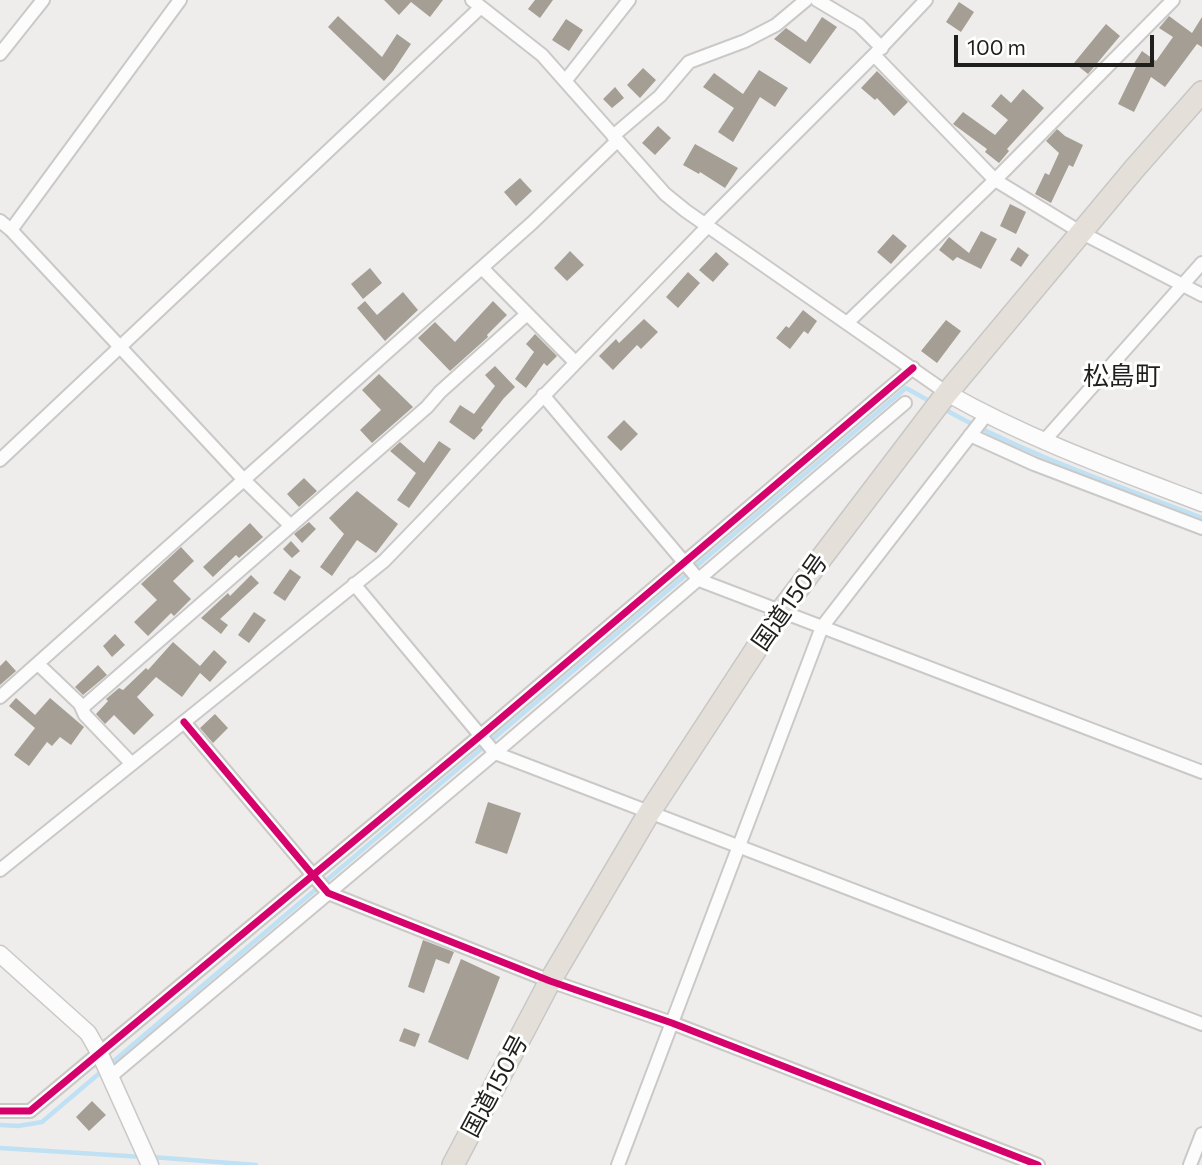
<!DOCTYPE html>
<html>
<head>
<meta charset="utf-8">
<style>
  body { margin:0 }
  #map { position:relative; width:1202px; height:1165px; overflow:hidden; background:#eeedeb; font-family:Commissioner,sans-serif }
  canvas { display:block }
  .scale { position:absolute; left:954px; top:35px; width:200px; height:32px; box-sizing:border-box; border:4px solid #1f1f1e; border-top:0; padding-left:9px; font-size:21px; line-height:24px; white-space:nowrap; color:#1f1f1e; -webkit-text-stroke:5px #fff; paint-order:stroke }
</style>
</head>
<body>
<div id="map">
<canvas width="1202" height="1165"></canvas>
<div class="scale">100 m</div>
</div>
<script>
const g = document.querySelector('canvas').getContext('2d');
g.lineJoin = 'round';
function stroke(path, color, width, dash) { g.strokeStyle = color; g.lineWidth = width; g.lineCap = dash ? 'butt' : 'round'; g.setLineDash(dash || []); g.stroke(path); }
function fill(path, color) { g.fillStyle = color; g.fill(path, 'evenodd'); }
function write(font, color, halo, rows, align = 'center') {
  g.font = font + ' Commissioner,"Noto Sans JP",sans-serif'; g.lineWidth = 6; g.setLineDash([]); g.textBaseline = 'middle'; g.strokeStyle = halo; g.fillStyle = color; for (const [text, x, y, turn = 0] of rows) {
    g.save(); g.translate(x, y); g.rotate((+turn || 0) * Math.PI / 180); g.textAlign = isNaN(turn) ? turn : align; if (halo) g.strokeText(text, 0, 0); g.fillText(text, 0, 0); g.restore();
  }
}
stroke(new Path2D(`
  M942 408C1024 454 1114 484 1202 518
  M0 1125 18 1126 42 1122 906 388 931 402
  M0 1148 143 1157
  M152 1157 256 1165`), '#c0e0f4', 4.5);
fill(new Path2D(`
  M384 0H443L430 17 411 2 399 15Z
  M535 0H553L540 18 528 9Z
  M959 2 974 12 961 32 946 22Z
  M338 16 382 57 397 34 411 44 393 71 384 81 328 27Z
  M1169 16 1192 33 1202 17V47L1197 44 1165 87 1151 77 1134 112 1118 104 1136 67 1133 65 1142 51 1156 61 1173 37 1159 28Z
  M822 17 837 27 810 64 774 39 786 28 806 42Z
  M566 19 583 30 569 51 552 40Z
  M1106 24 1120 36 1088 74 1074 63Z
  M643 68 656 80 640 98 627 85Z
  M759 70 788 88 775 107 760 97 733 142 718 132 734 108 703 87 714 73 743 94Z
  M877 71 908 102 894 116 877 98 875 100 861 88Z
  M615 87 624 98 612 108 603 99Z
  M1023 89 1044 108 1007 149 1009 151 999 163 985 152 987 149 953 124 963 112 995 135 1008 120 991 106 1001 94 1011 103Z
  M658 126 671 138 655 155 642 143Z
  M1057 129 1065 136 1083 145 1073 167 1069 165 1051 203 1035 194 1045 173 1049 175 1059 153 1046 141Z
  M695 144 738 168 725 188 700 172 699 174 683 165Z
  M520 178 532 191 516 206 504 192Z
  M1010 204 1026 212 1016 234 1000 226Z
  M981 231 997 239 981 269 957 257 953 261 939 250 949 237 969 253Z
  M893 234 907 246 891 264 877 252Z
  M1018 247 1029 255 1021 267 1010 260Z
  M570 251 584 265 567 281 554 268Z
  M716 252 729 264 713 282 699 270Z
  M370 268 382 283 363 299 351 284Z
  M688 272 700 283 678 308 666 297Z
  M403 292 418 310 385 341 357 308 365 301 377 315Z
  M493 301 507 315 487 335 488 337 450 371 418 338 435 322 455 342Z
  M803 310 817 321 808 334 804 331 790 349 776 338 786 326 789 328Z
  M644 319 658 332 641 349 637 345 613 370 599 356 616 339 619 343Z
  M946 320 961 331 937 363 921 351Z
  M535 334 557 356 547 366 544 363 526 388 515 379 534 352 526 344Z
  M495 366 515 387 504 398 481 428 483 430 474 440 449 422 460 405 474 414 495 386 485 375Z
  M379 374 413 407 372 443 360 430 381 410 362 390Z
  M624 420 638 434 621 451 607 437Z
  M439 441 451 449 409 508 397 500 416 473 390 451 400 442 424 463Z
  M304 478 317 491 299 507 287 494Z
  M357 491 398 524 376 553 357 540 332 576 320 567 344 534 329 518Z
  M309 522 316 529 302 543 294 534Z
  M250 523 263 537 239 558 236 555 213 577 203 567Z
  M291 541 300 551 292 558 283 549Z
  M181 547 194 561 173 581 191 599 174 616 171 613 148 636 134 622 157 600 141 584Z
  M290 569 301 577 285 601 273 593Z
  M251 575 259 583 220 619 228 625 221 634 201 618 228 593 230 596Z
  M254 612 266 620 249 643 238 635Z
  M115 634 125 645 112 657 103 646Z
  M173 642 200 666 214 650 227 662 210 682 200 673 182 697 156 677 137 697 154 715 134 735 114 715 105 724 96 714 108 701 106 699 119 688 123 690 146 668 148 670Z
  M6 660 16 671 0 685V666Z
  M98 665 107 675 83 695 75 687Z
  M16 698 35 715 50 698 84 727 71 745 60 737 52 746 47 742 29 766 14 755 35 728 9 706Z
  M215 714 228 728 213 743 200 728Z
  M488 802 521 813 507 854 475 843Z
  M423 940 454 952 449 964 436 959 424 993 408 987Z
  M461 959 500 977 468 1060 428 1042Z
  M404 1028 420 1034 415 1047 399 1041Z
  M92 1101 106 1115 89 1131 76 1117Z`), '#a49e94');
const minor = new Path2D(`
  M472 0 542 55 665 194 686 211 947 393
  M817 0 859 25 882 48
  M0 54 43 0
  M874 55 995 180 1082 233 1202 295
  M566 80 629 0
  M613 136 660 96 689 62 745 41 776 25 806 0
  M0 221 11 230 244 480 291 526
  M705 224 874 55 926 0
  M11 230 180 0
  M482 268 575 362
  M848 322 995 180 1173 0
  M543 395 699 580 1202 772
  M970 435 1034 464 1202 528
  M1043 442 1202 263
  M0 460 481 7
  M354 584 495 753 1202 1024
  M38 664 80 704 85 715 132 764
  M0 697 532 223 617 141
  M82 708 427 407 440 392 527 314
  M184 722 328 893 550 981 672 1023 1038 1165
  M0 870 384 561 708 226
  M110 1077 495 753 905 403
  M0 1111H30L480 736 913 368
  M618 1165 822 627 986 415
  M1190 1165 1202 1134`);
const tertiary = new Path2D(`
  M947 393C1028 439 1115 470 1202 503
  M0 954 88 1033 100 1054 150 1165`);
const trunk = new Path2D(`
  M453 1165 550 981 649 813 781 611 947 393 1135 168 1202 92`);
stroke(minor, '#cac9c7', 16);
stroke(tertiary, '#cac9c7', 19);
stroke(trunk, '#c7c7c6', 24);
stroke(minor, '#fcfcfc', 12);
stroke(tertiary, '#fcfcfc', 16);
stroke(trunk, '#e4e0d9', 21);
stroke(new Path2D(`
  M184 722 328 893 550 981 672 1023 1038 1165
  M0 1111H30L480 736 913 368`), '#d6006c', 7);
write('24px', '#1f1f1e', '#fff', [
  ["国道150号",790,602,-55],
  ["国道150号",495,1086,-62]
]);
write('26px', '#1f1f1e', '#fff', [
  ["松島町",1122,376]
]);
</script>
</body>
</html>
